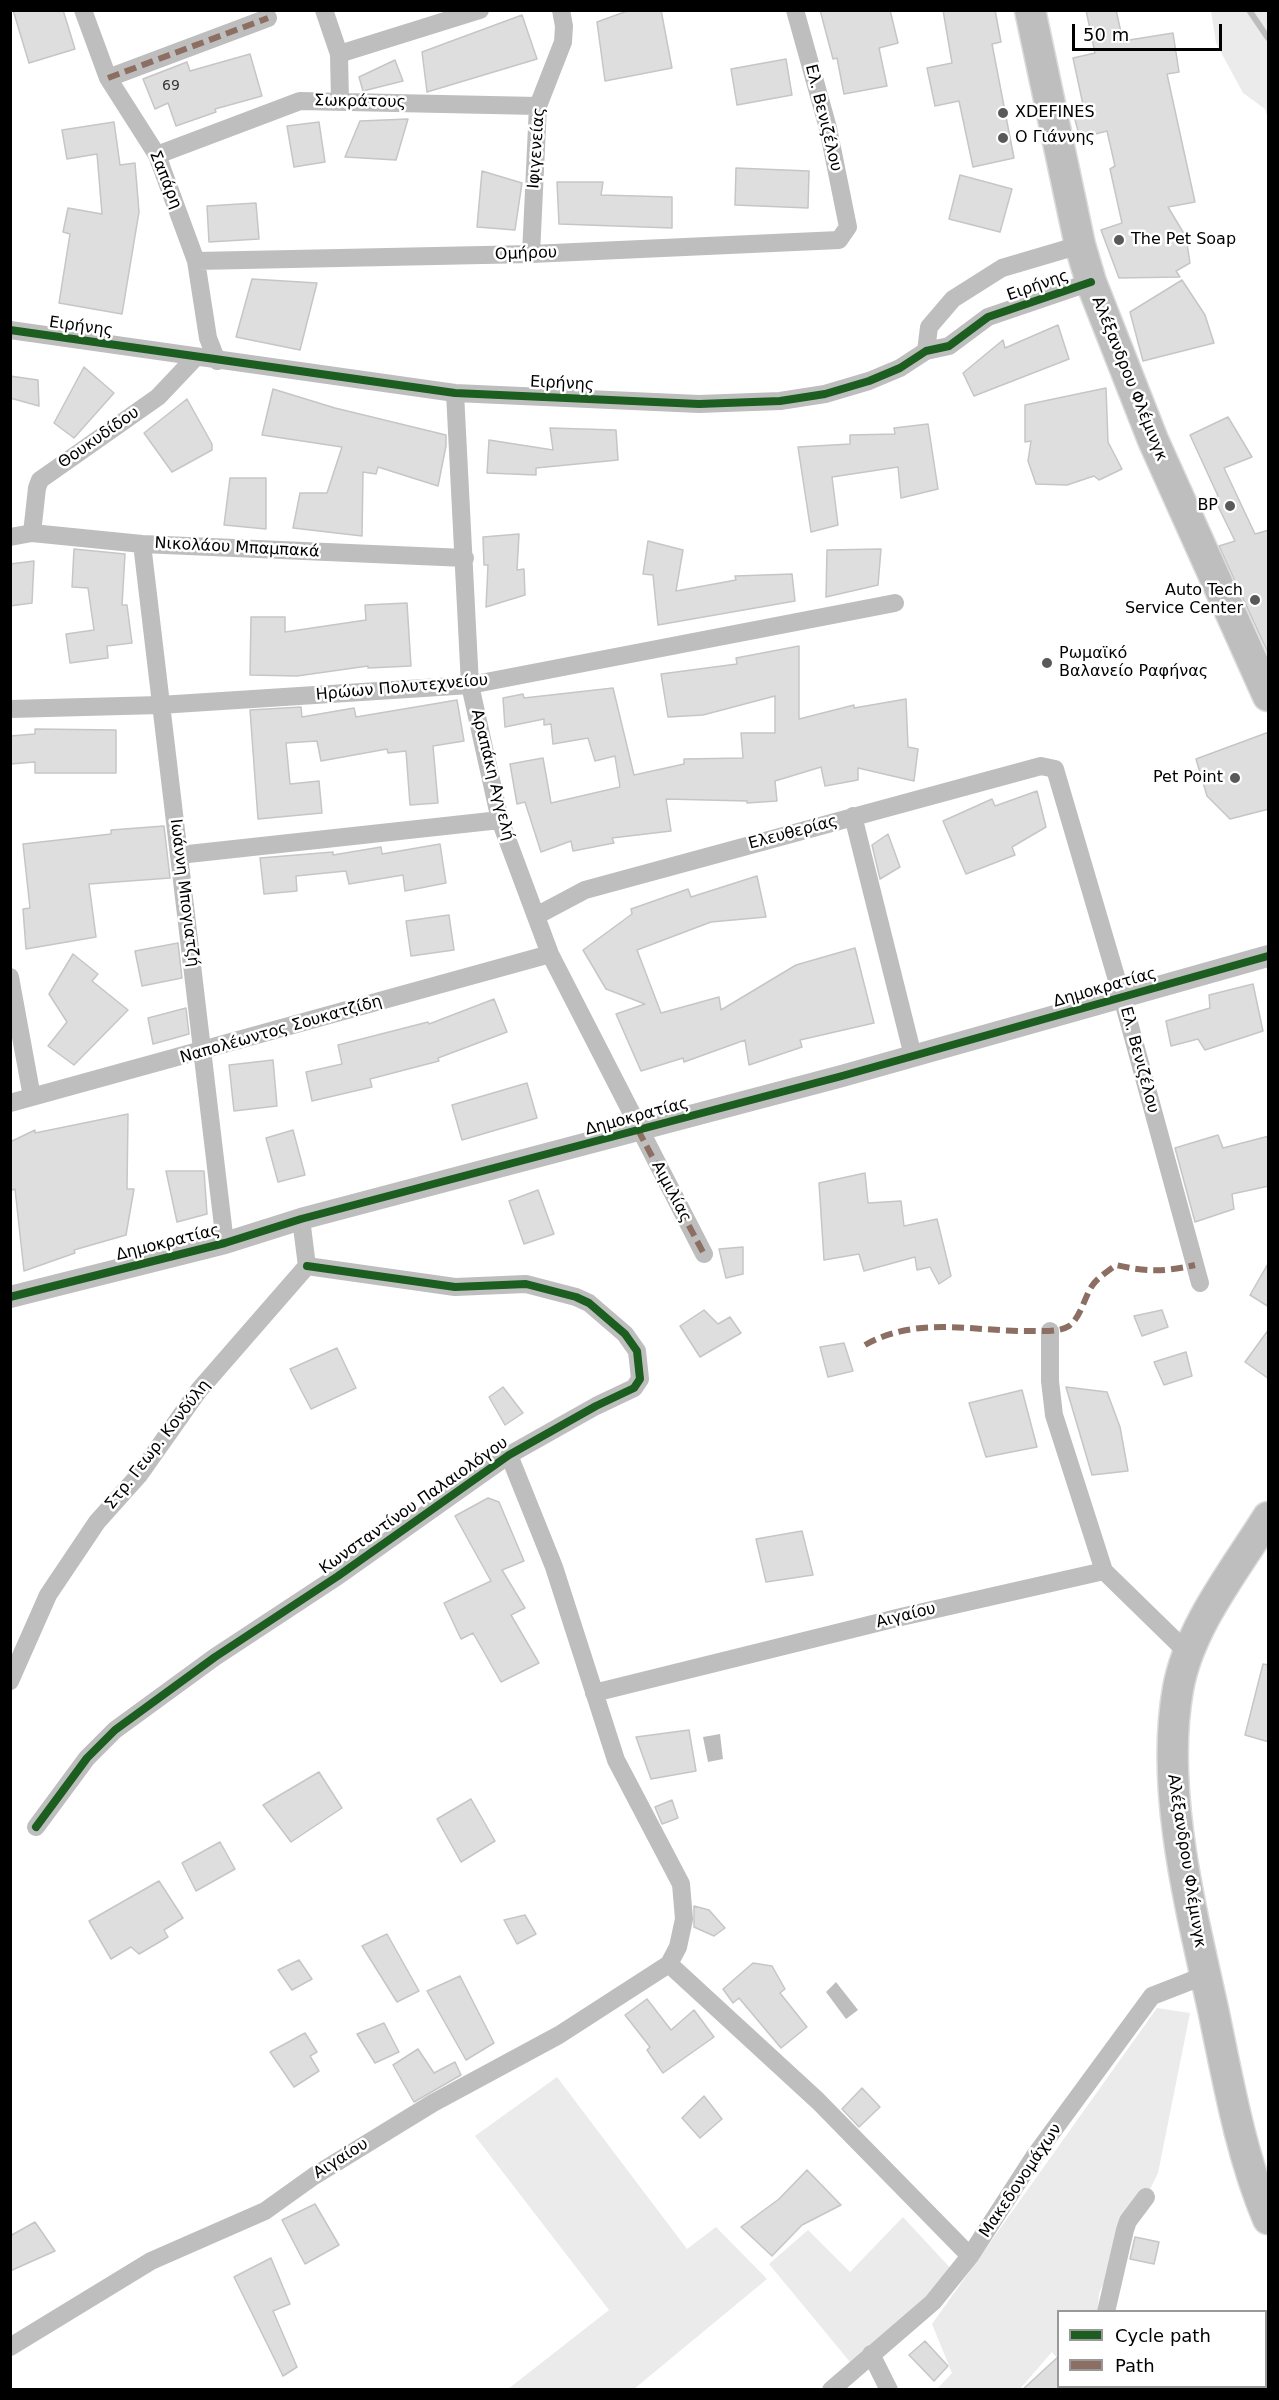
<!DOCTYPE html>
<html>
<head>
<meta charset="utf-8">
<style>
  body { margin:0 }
  #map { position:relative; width:1279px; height:2400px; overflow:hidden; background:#fff; font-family:"DejaVu Sans",sans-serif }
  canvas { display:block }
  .frame { position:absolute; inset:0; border:12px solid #000; pointer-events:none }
  .legend { position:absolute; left:1057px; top:2310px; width:210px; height:78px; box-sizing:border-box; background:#fff; border:2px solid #999; margin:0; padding:8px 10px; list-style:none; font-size:18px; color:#000 }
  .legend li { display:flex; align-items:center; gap:12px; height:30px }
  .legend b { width:30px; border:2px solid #999 }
  .scale { position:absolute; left:1072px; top:24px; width:150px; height:27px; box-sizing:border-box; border:3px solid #000; border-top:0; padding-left:8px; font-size:18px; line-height:21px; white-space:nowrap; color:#000; -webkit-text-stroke:4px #fff; paint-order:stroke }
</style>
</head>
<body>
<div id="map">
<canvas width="1279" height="2400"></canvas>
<div class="frame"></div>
<ul class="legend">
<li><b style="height:8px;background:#1b5e20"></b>Cycle path</li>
<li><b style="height:8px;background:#8d6e63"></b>Path</li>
</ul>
<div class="scale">50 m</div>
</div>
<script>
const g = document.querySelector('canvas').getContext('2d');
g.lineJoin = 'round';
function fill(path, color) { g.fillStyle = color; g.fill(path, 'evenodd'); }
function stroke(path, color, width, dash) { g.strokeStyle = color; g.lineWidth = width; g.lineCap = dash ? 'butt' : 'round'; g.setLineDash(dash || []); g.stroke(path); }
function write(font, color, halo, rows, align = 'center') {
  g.font = font + ' "DejaVu Sans",sans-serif'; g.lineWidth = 5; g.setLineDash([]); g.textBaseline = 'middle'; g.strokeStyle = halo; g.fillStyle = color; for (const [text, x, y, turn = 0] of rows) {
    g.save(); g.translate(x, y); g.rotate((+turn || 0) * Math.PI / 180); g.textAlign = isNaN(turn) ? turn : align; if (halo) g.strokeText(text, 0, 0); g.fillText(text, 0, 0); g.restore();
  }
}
fill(new Path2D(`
  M1211 11H1268V118L1265 109 1243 93 1216 43Z
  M1157 2008 1190 2013 1158 2173 1099 2293 1098 2311 1058 2312V2359L1052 2352 1020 2389H937L952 2373 932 2324Z
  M557 2077 687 2249 716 2227 767 2279 634 2389H508L609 2310 475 2136Z
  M903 2217 954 2272 850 2362 769 2264 808 2230 850 2272Z`), '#ebebeb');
fill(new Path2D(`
  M720 1734 723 1759 708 1762 703 1737Z
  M836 1982 858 2010 846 2019 826 1992Z`), '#bdbdbd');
stroke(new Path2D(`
  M1249 10 1268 38`), '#bdbdbd', 6);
const building = new Path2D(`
  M13 10H63L75 49 29 63Z
  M630 10H661L672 68 605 81 597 22Z
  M820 10H890L898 43 879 48 887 86 844 94 837 58 833 59Z
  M943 10H995L1001 42 992 44 1014 158 973 167 959 101 935 106 927 68 952 63Z
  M1086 10H1116L1123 41 1173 33 1179 72 1167 74 1195 202 1168 207 1186 237 1190 263 1176 271 1180 277 1119 278 1101 230 1122 223 1110 169 1115 166 1107 131 1080 138 1074 116 1085 114 1073 58 1095 53Z
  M522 15 537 59 427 92 422 52Z
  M250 54 262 96 215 109 216 112 176 126 168 103 155 109 143 79 187 62 190 71Z
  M786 59 792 95 737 105 731 69Z
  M395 60 403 81 363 91 359 77Z
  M408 119 396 160 345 157 360 121Z
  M114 122 120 165 135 163 139 212 122 314 59 303 70 234 63 232 68 208 102 214 97 154 67 159 62 130Z
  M319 122 325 162 294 167 287 126Z
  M736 168 809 171 808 208 735 205Z
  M482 171 522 183 515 230 477 227Z
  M960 175 1012 189 1000 232 949 219Z
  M557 182H603L601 195 672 197V228L559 224Z
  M256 203 259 239 209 242 207 206Z
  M252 279 317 283 300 350 236 337Z
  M1182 280 1205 315 1214 343 1143 361 1130 312Z
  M1058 325 1069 359 974 396 963 373 1003 340 1005 348Z
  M84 367 114 393 74 438 54 423Z
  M10 376 38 380 39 406 10 398Z
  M1106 388 1108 442 1122 469 1099 480 1094 476 1067 485 1036 484 1028 461 1031 441 1025 442V405Z
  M273 389 335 408 446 435V446L438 486 378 467 376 474 363 472 362 536 293 528 300 493H327L342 447 262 435Z
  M187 399 212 444V450L172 472 144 433Z
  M1228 417 1252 457 1224 468 1255 534 1269 530V655L1219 546 1235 541 1214 498 1218 496 1190 435Z
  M928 424 938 489 901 498 898 467 832 477 838 525 811 532 798 447 850 444V435L895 434 894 428Z
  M550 428 616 430 618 460 536 468V475L487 473 489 440 553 450Z
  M230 478H266V529L224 525Z
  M519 534 517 570 524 569 525 595 486 607 488 565H484L483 537Z
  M648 541 683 550 676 591 736 580 735 576 792 574 795 601 658 625 653 575 643 574Z
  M74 549 125 554 122 605H127L132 643 107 646 108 658 70 663 66 634 94 630 88 588 72 587Z
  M881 549 878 585 826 597 827 550Z
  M34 561 32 603 10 606V564Z
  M407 603 411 666 368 668V666L297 676 250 675 251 617H285V632L366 620 365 605Z
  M799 646V719L854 705V708L906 699 908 747 918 749 914 781 858 768V780L825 786 821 767 775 781 777 801 747 803V801L666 799 671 831 612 838 614 843 573 851 571 841 541 852 525 802 517 804 510 764 543 758 551 803 620 787 615 756 595 761 588 738 553 744 551 724 544 725V719L505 727 503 698 523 694 524 698 613 688 634 775 684 764V759L743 758 741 733H775V696L703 715 668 717 661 674 737 664 736 658Z
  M457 700 464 741 433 746 438 803 410 805 406 751 388 753 387 749 321 761 317 741 286 743 290 784 319 781 322 813 258 819 250 710 301 707 302 717 354 708 356 717Z
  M35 729 116 730V773H35V762L10 764V736L35 734Z
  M1269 732V809L1230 819 1207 796 1196 759Z
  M1037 791 1046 827 1012 847 1015 855 966 874 943 821 992 799 995 806Z
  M164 826 170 878 89 884 96 937 26 949 23 909 30 908 23 844 111 834V830Z
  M888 834 900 867 880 879 872 845Z
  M440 844 446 883 405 891 403 875 349 884 346 871 296 876 297 891 264 894 260 858 333 852V855L381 847 382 854Z
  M757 876 766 917 711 922 637 950 661 1013 719 997 721 1010 796 965 855 948 874 1023 800 1040 802 1047 749 1065 745 1040 684 1062 683 1058 641 1071 616 1014 645 1004 606 989 583 950 632 914 631 909 688 889 691 897Z
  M449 915 454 950 411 956 406 921Z
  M178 943 182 978 142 986 135 951Z
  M73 954 98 974 92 981 128 1010 74 1065 48 1046 67 1022 49 994Z
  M1253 984 1263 1031 1205 1050 1198 1039 1171 1046 1166 1021 1210 1008 1209 995Z
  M494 999 507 1032 438 1058 439 1061 370 1079 372 1087 312 1101 306 1072 342 1064 338 1045 428 1022 429 1024Z
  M186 1008 189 1034 153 1044 148 1018Z
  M273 1060 277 1106 234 1111 229 1065Z
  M527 1083 537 1118 462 1140 452 1105Z
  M128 1114 127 1189H134L126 1235 74 1250 75 1253 24 1271 15 1189 10 1191V1142L35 1130V1133Z
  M293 1130 305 1175 278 1182 266 1138Z
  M1218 1135 1223 1148 1269 1136V1186L1232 1194 1234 1209 1195 1222 1175 1148Z
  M166 1171H204L207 1214 177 1222Z
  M865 1173 868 1203 901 1201 904 1226 937 1219 951 1276 939 1284 930 1267 917 1270 915 1257 864 1271 859 1254 824 1260 819 1183Z
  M538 1190 554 1234 524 1244 509 1201Z
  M743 1247V1274L726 1278 719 1249Z
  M1269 1262V1307L1250 1295Z
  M704 1310 718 1324 730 1317 741 1333 700 1357 680 1326Z
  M1162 1310 1168 1327 1142 1336 1134 1316Z
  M1269 1329V1379L1245 1362Z
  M844 1343 853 1371 828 1377 820 1347Z
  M337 1348 356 1388 311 1409 290 1369Z
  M1186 1352 1192 1376 1164 1385 1154 1362Z
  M503 1387 523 1413 505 1425 489 1397Z
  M1066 1387 1107 1392 1120 1427 1128 1471 1092 1475Z
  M1022 1390 1037 1447 986 1457 969 1403Z
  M488 1498 499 1502 524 1561 502 1570 525 1608 511 1615 539 1663 501 1682 473 1633 461 1639 444 1603 491 1581 455 1516Z
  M802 1531 813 1575 766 1582 756 1539Z
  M1263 1664 1269 1665V1742L1245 1735Z
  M689 1730 696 1771 651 1779 636 1737Z
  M319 1772 342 1808 291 1842 263 1805Z
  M471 1799 495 1841 461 1862 437 1819Z
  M672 1800 678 1818 662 1824 655 1807Z
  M220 1842 235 1869 196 1891 182 1863Z
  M159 1881 183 1918 164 1930 168 1937 139 1954 131 1947 111 1959 89 1921Z
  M694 1906 709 1910 725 1928 714 1936 694 1927Z
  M525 1915 536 1934 517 1944 504 1920Z
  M387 1934 419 1991 397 2002 362 1946Z
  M299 1960 312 1979 292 1990 278 1970Z
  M753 1963 772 1966 785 1989 780 1993 807 2027 781 2048 739 1998 733 2003 723 1989Z
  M460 1976 494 2043 466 2060 427 1991Z
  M647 1999 671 2030 694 2010 714 2037 663 2073 647 2050 650 2047 625 2015Z
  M384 2023 399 2052 375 2063 357 2034Z
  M305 2033 317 2052 310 2056 319 2071 294 2087 270 2052Z
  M418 2049 434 2073 455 2062 461 2075 414 2102 393 2065Z
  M862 2088 880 2107 859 2127 842 2109Z
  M704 2096 722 2119 700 2138 682 2118Z
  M807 2170 841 2205 802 2225 772 2256 741 2227 779 2199Z
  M315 2204 339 2245 305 2264 282 2220Z
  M35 2222 55 2251 10 2271V2236Z
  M1135 2237 1159 2242 1154 2264 1130 2259Z
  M271 2258 290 2304 273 2311 297 2367 283 2376 234 2277Z
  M925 2341 948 2366 934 2381 909 2355Z
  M1059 2356V2390H1022Z`);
fill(building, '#dedede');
stroke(building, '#c6c6c6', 1.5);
const primary = new Path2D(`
  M1030 10 1080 245 1091 282 1153 440 1268 696
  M1268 1517C1235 1570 1189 1627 1178 1689 1160 1791 1191 1909 1213 2009 1228 2080 1240 2152 1268 2219`);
stroke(primary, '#dbdbdb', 33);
stroke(new Path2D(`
  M83 10 108 78 157 155 196 261 208 338 217 361
  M324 10 339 54 340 101
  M339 54 480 10
  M108 78 268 18
  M157 155 300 101 538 106
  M531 254 538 106 563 42 564 26 561 10
  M196 261 531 254 839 240 848 227 828 128 795 10
  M10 330 455 393 699 404 780 401 825 394 869 381 900 368 926 351 949 346 988 317 1091 282
  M926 351 929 327 953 299 1002 268 1080 245
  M455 393 470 685 500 820 550 954 704 1254
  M32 533 37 488 40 480 158 397 195 358
  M10 537 32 533 142 544 465 558
  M142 544 225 1243
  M10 709 160 705 470 685 895 603
  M853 816 913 1056
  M179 855 500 820
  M536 916 585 890 1041 766 1055 769 1122 997 1200 1283
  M10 977 32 1097
  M10 1103 550 954
  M1050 1331V1381L1054 1415 1104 1571
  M509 1455 554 1567 616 1760 681 1884 684 1919 678 1947 669 1964
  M10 1681 48 1595 97 1522 139 1475 199 1390 307 1266 301 1219
  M594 1693 901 1617 1104 1571 1188 1653
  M36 1827 87 1758 115 1730 215 1657 338 1576 509 1455 596 1406 634 1388 640 1379 637 1351 625 1334 589 1303 576 1297 526 1284 455 1287 307 1266
  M669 1964 818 2101 970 2256
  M1106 2312 1125 2230 1128 2221 1146 2197
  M10 2347 151 2261 265 2211 314 2176 433 2103 559 2035 669 1964
  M871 2354 889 2390
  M1106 2386V2390
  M831 2390 933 2302 970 2256 1036 2154 1152 1996 1206 1975`), '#bebebe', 18);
stroke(new Path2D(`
  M10 1297 225 1243 301 1219 842 1076 1268 956`), '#bebebe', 22);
stroke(primary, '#bebebe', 30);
stroke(new Path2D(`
  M108 78 268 18
  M638 1130 704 1254
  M865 1345C918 1315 974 1332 1032 1331 1043 1331 1060 1332 1069 1326 1081 1317 1084 1298 1092 1286 1097 1278 1108 1271 1116 1265 1147 1272 1164 1272 1195 1265`), '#8d6e63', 6, [12, 6]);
stroke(new Path2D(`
  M10 330 455 393 699 404 780 401 825 394 869 381 900 368 926 351 949 346 988 317 1091 282
  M10 1297 225 1243 301 1219 842 1076 1268 956
  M36 1827 87 1758 115 1730 215 1657 338 1576 509 1455 596 1406 634 1388 640 1379 637 1351 625 1334 589 1303 576 1297 526 1284 455 1287 307 1266`), '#1b5e20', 8);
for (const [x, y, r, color] of [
  [1003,113,6,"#595959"],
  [1003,138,6,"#595959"],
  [1119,240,6,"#595959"],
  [1230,506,6,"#595959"],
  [1255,600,6,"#595959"],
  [1047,663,6,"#595959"],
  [1235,778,6,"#595959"]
]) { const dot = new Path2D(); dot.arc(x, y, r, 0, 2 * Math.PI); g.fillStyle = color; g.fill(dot); stroke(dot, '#fff', 2); }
write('14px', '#383838', null, [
  ["69",171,86]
]);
write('16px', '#000', '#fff', [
  ["Σωκράτους",360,102,1],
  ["Ελ. Βενιζέλου",823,118,76],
  ["Ιφιγενείας",537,148,-86],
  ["Σαπάρη",165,180,68],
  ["Ομήρου",526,254,-2],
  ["Ειρήνης",1038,286,-19],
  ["Ειρήνης",81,327,8],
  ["Αλέξανδρου Φλέμινγκ",1129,379,68],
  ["Ειρήνης",562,384,3],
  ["Θουκυδίδου",99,438,-35],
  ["Νικολάου Μπαμπακά",237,548,3],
  ["Ηρώων Πολυτεχνείου",402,688,-5],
  ["Αραπάκη Αγγελή",492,775,76],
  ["Ελευθερίας",793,833,-15],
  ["Ιωάννη Μπογιατζή",184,893,83],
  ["Δημοκρατίας",1105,988,-16],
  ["Ναπολέωντος Σουκατζίδη",281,1030,-16],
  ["Ελ. Βενιζέλου",1139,1060,75],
  ["Δημοκρατίας",637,1117,-15],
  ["Αιμιλίας",671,1192,62],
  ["Δημοκρατίας",168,1243,-14],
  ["Στρ. Γεωρ. Κονδύλη",158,1445,-52],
  ["Κωνσταντίνου Παλαιολόγου",414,1506,-35],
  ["Αιγαίου",906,1616,-14],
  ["Αλέξανδρου Φλέμινγκ",1186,1861,81],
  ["Αιγαίου",341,2159,-32],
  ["Μακεδονομάχων",1021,2181,-56]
]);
write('16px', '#000', '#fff', [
  ["XDEFINES",1015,113],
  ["Ο Γιάννης",1015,138],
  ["The Pet Soap",1131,240],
  ["BP",1218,506,"right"],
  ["Auto Tech",1243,591,"right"],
  ["Service Center",1243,609,"right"],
  ["Ρωμαϊκό",1059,654],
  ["Βαλανείο Ραφήνας",1059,672],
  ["Pet Point",1223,778,"right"]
], 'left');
</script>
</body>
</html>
